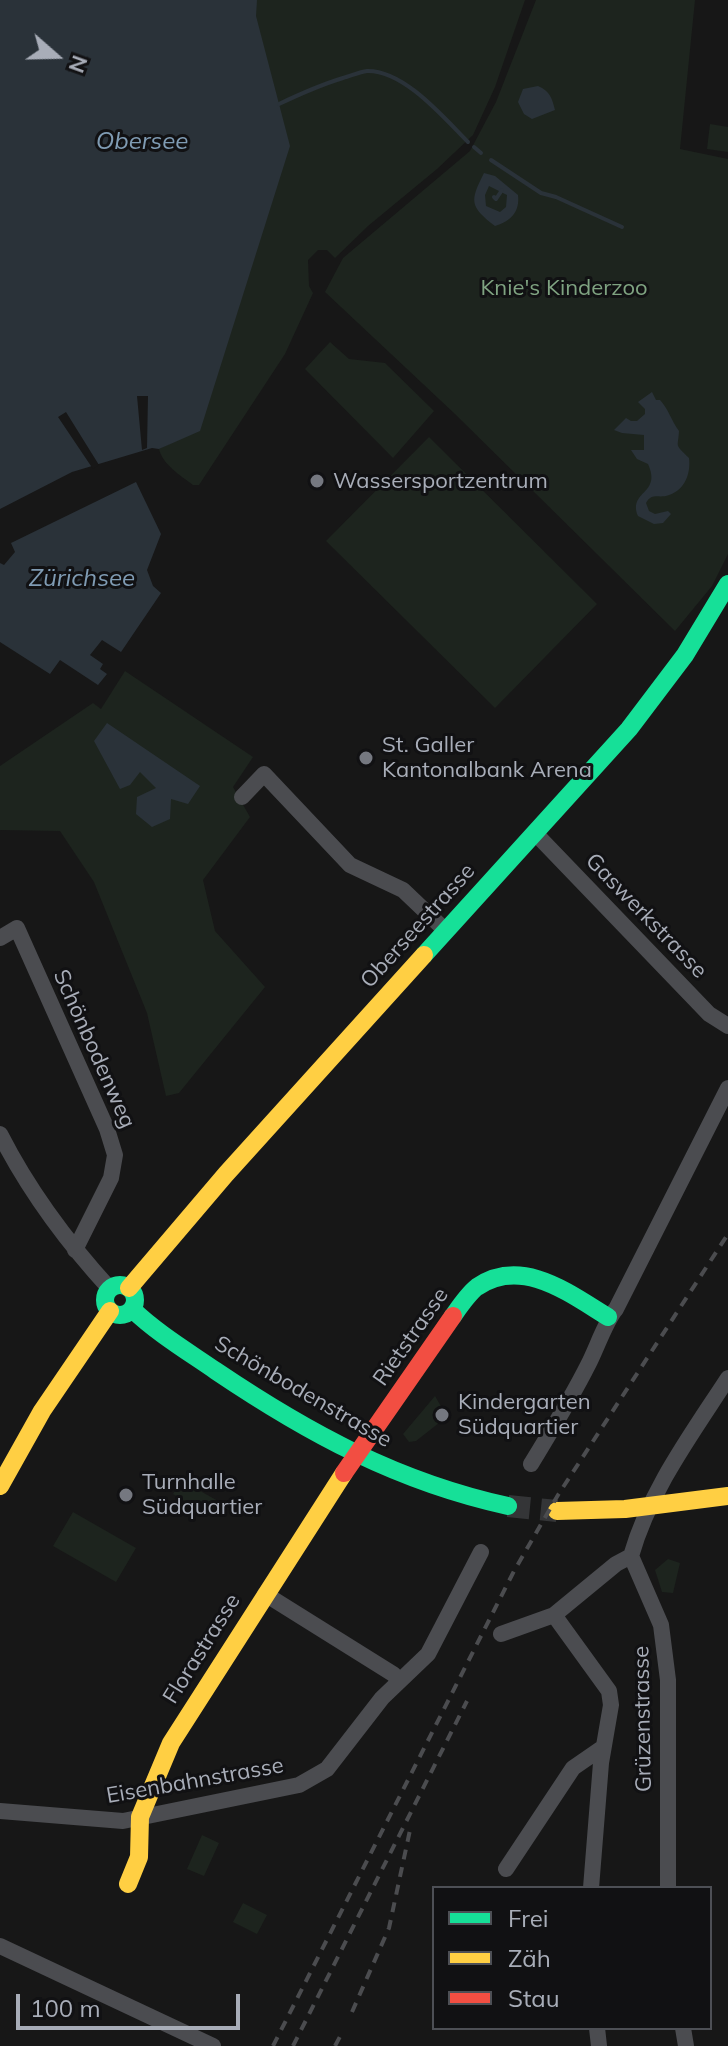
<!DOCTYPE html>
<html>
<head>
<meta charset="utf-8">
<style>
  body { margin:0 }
  #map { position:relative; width:728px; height:2046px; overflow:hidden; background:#171717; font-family:Mulish,sans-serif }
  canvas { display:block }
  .legend { position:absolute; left:432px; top:1886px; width:280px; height:144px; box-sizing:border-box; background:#111113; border:2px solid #4d4f55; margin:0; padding:10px 14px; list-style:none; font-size:24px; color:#a8adb8 }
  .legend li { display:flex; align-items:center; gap:16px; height:40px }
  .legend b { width:40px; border:2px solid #4d4f55 }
  .north { position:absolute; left:16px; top:16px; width:80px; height:80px; -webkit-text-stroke:6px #111113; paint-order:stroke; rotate:110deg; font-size:22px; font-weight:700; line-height:32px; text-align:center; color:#a8adb8 }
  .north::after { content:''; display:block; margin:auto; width:28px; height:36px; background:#a8adb8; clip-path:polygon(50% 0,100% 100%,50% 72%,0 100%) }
  .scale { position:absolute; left:16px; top:1994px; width:224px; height:36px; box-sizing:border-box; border:4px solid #a8adb8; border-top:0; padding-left:10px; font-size:24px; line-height:28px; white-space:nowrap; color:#a8adb8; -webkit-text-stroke:6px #111113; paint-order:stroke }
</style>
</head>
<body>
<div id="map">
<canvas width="728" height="2046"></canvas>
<ul class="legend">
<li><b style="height:10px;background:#16e098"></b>Frei</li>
<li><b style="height:10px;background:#ffcf43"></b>Zäh</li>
<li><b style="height:10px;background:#f24e42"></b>Stau</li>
</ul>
<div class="north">N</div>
<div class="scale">100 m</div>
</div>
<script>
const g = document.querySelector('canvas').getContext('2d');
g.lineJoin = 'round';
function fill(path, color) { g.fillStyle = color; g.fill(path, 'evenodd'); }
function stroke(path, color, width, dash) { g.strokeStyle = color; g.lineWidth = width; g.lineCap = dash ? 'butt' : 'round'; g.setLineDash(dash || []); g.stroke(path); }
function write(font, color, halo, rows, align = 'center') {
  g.font = font + ' Mulish,sans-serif'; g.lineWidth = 6; g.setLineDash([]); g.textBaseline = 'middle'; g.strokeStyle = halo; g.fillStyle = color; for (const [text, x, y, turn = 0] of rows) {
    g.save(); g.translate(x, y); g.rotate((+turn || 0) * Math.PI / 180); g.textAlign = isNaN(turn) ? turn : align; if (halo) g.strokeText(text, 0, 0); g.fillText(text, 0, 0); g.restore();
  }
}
fill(new Path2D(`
  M129 0H525L495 87 473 135 437 169 368 226 335 258 327 250H318L308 260 309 286 313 293 285 354 199 485H193C180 475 163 465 159 449L171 443Z
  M536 0H695L680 149 728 159V554L712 586 675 631 455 414 325 292 343 258 470 151 496 102Z
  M710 124 728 127V152L707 149Z
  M330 342 349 359 385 363 434 411 393 458 305 369Z
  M429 437 597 604 495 708 326 541Z
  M125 671 253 757 233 787 250 817 203 880 215 931 265 987 179 1093 166 1096 147 1013 94 882 60 831 0 830V766L93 703 101 709Z
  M435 1396 442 1408 444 1419 416 1441 409 1442 403 1434Z
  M181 1480 218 1501 210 1516 173 1494Z
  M73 1512 136 1548 116 1582 53 1546Z
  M668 1559 680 1563 673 1593 662 1592 655 1570Z
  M202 1835 219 1843 204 1876 187 1869Z
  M243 1903 267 1915 257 1934 233 1922Z`), '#1d241e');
fill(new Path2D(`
  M0 0H257L256 16 290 146 200 431 159 449 152 448 72 472 0 509Z
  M538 86C550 91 552 98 555 110L532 119 524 114 518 102 523 89Z
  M484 173 495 176 518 195C520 212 511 221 495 226 469 206 470 201 484 173ZM489 186 507 195 506 207 500 212 486 206 485 195Z
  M652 392 656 400H660C669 410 671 420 679 431 678 449 674 443 689 458 691 473 685 490 669 495 659 499 652 492 646 503L649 511 655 514 668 511 671 514 663 523 654 524 638 516C628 490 662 495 648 464L637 459 631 450H644V435L622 433 614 430 626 418 631 421H637L645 414V409L638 402Z
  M136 482 161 534 147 570 153 586 161 593 121 652 102 640 90 655 103 664 100 669 107 674 98 685 60 660 50 674 0 642V563L4 565 15 552 11 543Z
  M107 723 200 786 188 804 171 799 170 819 152 827 136 814 137 797 156 788 140 772 130 785 120 789 94 741Z`), '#2a3239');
fill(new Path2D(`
  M137 396H148L147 448 142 450Z
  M66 412 99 465 93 469 58 417Z`), '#171717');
stroke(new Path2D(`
  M279 104C300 94 320 85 343 78 351 76 359 72 367 71 404 70 444 118 468 142
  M474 147 481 153
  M491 160 541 193 556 197 622 227
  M494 197 496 199 502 190`), '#2a3239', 4);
stroke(new Path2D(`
  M508 1506 557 1511`), '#343537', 22, [22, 11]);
stroke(new Path2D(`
  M242 797 264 774 350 865 403 890 446 931
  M535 833 709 1014 728 1026
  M0 938 17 928 107 1129 115 1155 111 1178 75 1250
  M0 1134C29 1191 66 1241 110 1289
  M531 1464C551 1431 571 1399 588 1365 596 1350 606 1320 616 1309L728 1088
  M265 1594 393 1674 399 1680
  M554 1615 609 1691 611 1705 601 1763 591 1888
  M501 1634 554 1615 616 1564 631 1556
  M0 1811 123 1821 299 1785 327 1769 382 1698 428 1654 481 1552
  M506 1869 573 1768 602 1748
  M668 1888V1680L661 1625 631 1556C650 1490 691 1435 728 1378
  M0 1946 213 2046
  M597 2028 599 2046
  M683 2028 686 2046`), '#4b4c50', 16);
stroke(new Path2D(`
  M424 955 629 729 685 655 728 584
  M105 1300a15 15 0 1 1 30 0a15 15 0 1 1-30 0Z
  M132 1309C157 1333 187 1351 216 1371 308 1433 398 1482 508 1506
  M453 1316C460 1306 468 1294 477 1287 522 1256 570 1294 608 1317`), '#16e098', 18);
stroke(new Path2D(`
  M129 1288 226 1174 424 955
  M0 1486 42 1411 110 1311
  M557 1511 625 1509 728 1496
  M128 1884 139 1857 140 1817 171 1743 344 1473`), '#ffcf43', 18);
stroke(new Path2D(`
  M344 1473 453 1316`), '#f24e42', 18);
stroke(new Path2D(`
  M352 2012 389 1928 410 1830
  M273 2046 514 1571 558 1495 728 1234
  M293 2046 467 1701
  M335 2046 343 2031`), '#4b4c4f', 4, [10, 8]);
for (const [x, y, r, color] of [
  [317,481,8,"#757880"],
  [366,758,8,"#757880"],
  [442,1415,8,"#757880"],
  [126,1495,8,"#757880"]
]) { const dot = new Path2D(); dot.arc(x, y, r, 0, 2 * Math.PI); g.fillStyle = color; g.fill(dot); stroke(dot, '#111113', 3); }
write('22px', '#7fa381', '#111113', [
  ["Knie's Kinderzoo",564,288]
]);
write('22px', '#a8adb8', '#111113', [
  ["Wassersportzentrum",333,481],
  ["St. Galler",382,745],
  ["Kantonalbank Arena",382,770],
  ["Kindergarten",458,1402],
  ["Südquartier",458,1427],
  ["Turnhalle",142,1482],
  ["Südquartier",142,1507]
], 'left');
write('22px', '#a8adb8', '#111113', [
  ["Gaswerkstrasse",646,916,46],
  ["Oberseestrasse",418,926,-48],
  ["Schönbodenweg",94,1049,66],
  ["Rietstrasse",411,1337,-55],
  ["Schönbodenstrasse",303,1392,30],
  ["Florastrasse",202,1649,-58],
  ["Grüzenstrasse",643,1719,-91],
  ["Eisenbahnstrasse",195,1781,-10]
]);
write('italic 24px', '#7f9bb3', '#111113', [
  ["Obersee",142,142],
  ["Zürichsee",82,579]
]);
</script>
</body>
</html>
